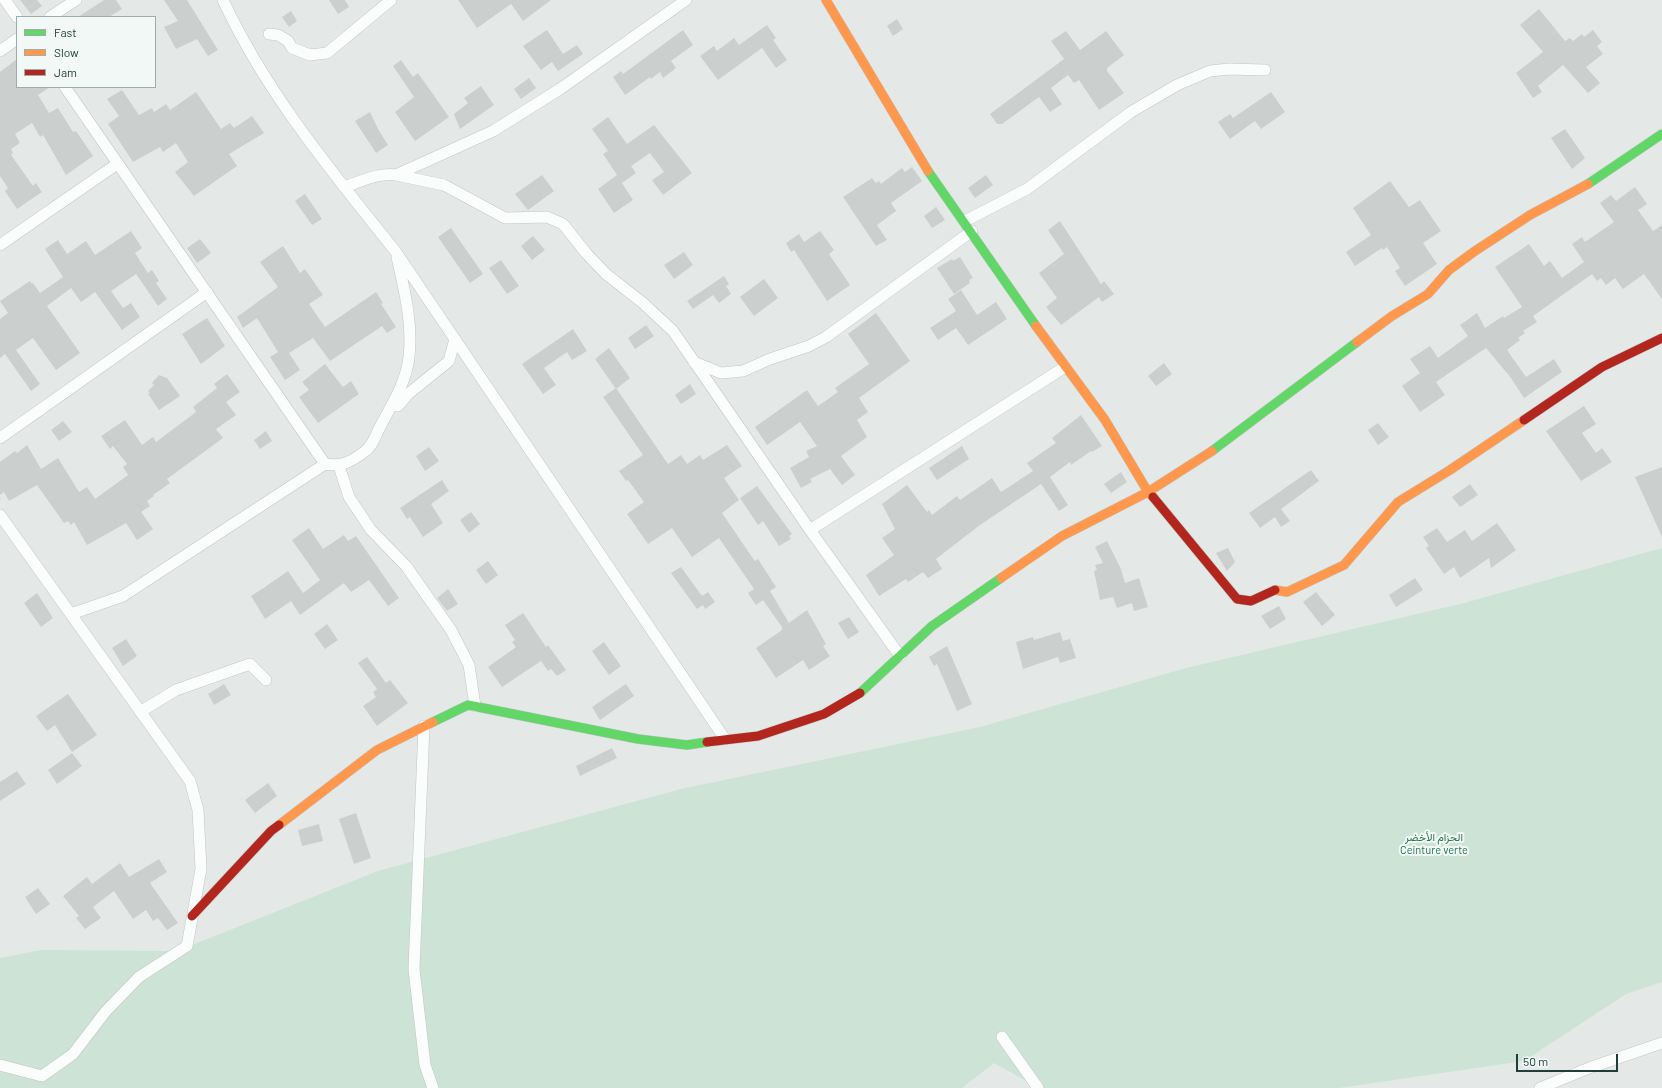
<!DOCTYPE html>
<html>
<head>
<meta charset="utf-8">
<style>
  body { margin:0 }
  #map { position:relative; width:1662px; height:1088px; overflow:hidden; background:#e4e9e8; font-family:Barlow,sans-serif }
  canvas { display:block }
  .legend { position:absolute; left:16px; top:16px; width:140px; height:72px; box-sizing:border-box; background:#f1f8f6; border:1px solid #9eadab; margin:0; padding:5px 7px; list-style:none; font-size:12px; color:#213d3a }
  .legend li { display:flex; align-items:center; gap:8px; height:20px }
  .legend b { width:20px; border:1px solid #9eadab }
  .scale { position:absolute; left:1516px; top:1054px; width:102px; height:18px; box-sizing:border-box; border:2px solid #213d3a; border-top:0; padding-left:5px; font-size:12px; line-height:14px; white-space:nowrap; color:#213d3a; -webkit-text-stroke:3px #f1f8f6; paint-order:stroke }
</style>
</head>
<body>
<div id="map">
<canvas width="1662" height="1088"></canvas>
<ul class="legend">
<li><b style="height:5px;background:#63d668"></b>Fast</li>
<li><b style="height:5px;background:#ff974d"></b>Slow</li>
<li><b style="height:5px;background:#b3261e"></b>Jam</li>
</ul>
<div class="scale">50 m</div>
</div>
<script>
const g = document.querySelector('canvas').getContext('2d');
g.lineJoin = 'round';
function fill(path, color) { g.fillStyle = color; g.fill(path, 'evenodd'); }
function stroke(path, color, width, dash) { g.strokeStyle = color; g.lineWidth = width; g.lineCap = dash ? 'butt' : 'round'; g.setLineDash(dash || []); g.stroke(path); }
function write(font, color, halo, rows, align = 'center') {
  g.font = font + ' Barlow,Vazirmatn,sans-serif'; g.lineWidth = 4; g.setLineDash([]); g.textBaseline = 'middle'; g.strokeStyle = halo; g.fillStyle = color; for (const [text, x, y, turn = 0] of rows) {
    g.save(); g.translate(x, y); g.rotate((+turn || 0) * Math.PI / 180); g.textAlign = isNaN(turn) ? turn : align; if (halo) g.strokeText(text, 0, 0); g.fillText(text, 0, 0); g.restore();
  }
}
fill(new Path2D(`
  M1662 548V982L1626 994 1524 1061 1339 1088H1039L994 1063 962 1088H0V958L42 950 177 951 378 871 681 789 980 727 1186 668 1464 603Z`), '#cce3d6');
fill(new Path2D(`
  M20 0H37L42 6 31 14Z
  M104 0H116L122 9 109 17H78Z
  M164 0H187L218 50 208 56 197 39 176 49 164 27 178 21Z
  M329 0H345L349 7 338 14Z
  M458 0H551L523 21 511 4 477 28Z
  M1539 9 1565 41 1570 38 1573 41 1582 34 1584 37 1593 30 1602 42 1597 46 1603 54 1586 67 1600 83 1588 93 1563 65 1538 86 1542 92 1533 98 1516 73 1543 52 1520 25Z
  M291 11 297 21 289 27 282 17Z
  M897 19 903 29 893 36 887 26Z
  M767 25 776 38 773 40 787 60 776 68 762 48 718 80 700 56 714 46 717 51 734 38 739 45Z
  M547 30 563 54 577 45 583 54 558 71 552 62 541 70 523 46Z
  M683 30 693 45 671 61 676 68 663 78 660 72 651 79 650 77 625 95 613 77 621 71 623 74Z
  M1066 31 1080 50 1106 31 1124 55 1107 68V71L1124 93 1099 110 1079 80 1074 83 1068 75 1051 88 1062 104 1050 112 1039 97 1002 124H997L990 114 1064 59 1051 41Z
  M17 59V87H50L38 95 49 113 58 108 73 132 76 131 93 156 66 175 43 135 40 137 32 123 15 134 20 143 11 149 13 153 11 155 33 186 36 183 42 192 17 209 5 191 8 188 0 176V72Z
  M401 60 413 77 418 73 449 117 415 141 395 112 414 97 393 66Z
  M529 78 536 88 521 99 514 89Z
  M481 86 494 105 460 129 454 114 468 103 464 98Z
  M122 90 139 115 152 108 154 112 166 104 170 110 196 92 221 129 230 123 234 128 252 116 264 133 229 154 237 166 194 196 175 172 188 162 176 143 163 152 160 147 133 162 108 124 119 116 107 99Z
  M1271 92 1285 112 1261 129 1255 121 1230 139 1218 122 1230 114 1233 118Z
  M370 112 378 129 388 145 376 153 355 121Z
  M608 117 627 144 654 125 692 173 663 195 652 180 664 172 650 153 631 166 636 173 622 183 633 200 614 213 598 189 617 175 603 154 608 151 592 129Z
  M1565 129 1585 158 1572 169 1551 138Z
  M912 167 922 181 891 203 896 211 877 225 887 240 876 246 843 197 872 178 876 183 879 181 881 184 902 168 905 172Z
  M542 175 554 191 528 210 515 194Z
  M986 175 993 185 975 198 968 188Z
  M1390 181 1409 207 1420 200 1441 231 1423 243 1437 264 1405 286 1395 271 1400 268 1387 247 1383 250 1382 248 1355 266 1346 252 1371 235 1353 208Z
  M1635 187 1647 204 1638 210 1653 231 1662 225V299L1644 274 1623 289 1615 278 1606 285 1601 278 1597 281 1592 274 1533 316 1537 322 1523 331 1525 333 1518 338 1520 340 1507 350 1526 377 1554 359 1562 372 1524 398 1511 378 1486 348 1436 382 1445 395 1420 412 1402 386 1420 373 1410 359 1430 346 1438 358 1468 336 1460 325 1477 313 1485 328 1503 316 1504 318 1522 307 1495 267 1529 244 1544 266 1550 261 1562 278 1584 262 1572 244 1582 237 1585 242 1614 222 1600 203 1611 195 1616 201Z
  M305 194 322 219 312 225 295 201Z
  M936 207 945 220 932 228 924 216Z
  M1060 221 1101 284 1104 281 1114 294 1102 302 1099 297 1061 325 1046 307 1057 298 1039 273 1064 254 1048 230Z
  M451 228 483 274 470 283 438 237Z
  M131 231 142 248 135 253 148 273 152 270 159 281 156 283 167 299 158 306 136 274 111 291 123 308 131 303 140 317 122 330 95 292 81 302 71 288 47 306 80 353 56 370 33 338 16 350 40 384 31 391 5 354 0 358V319L8 313 0 301 30 281 32 284 33 283 40 293 63 277 45 249 58 240 67 254 86 241 95 255Z
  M820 231 834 250 829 254 850 285 827 301 794 250 791 252 786 243 799 234 804 242Z
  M533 236 545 250 532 260 521 246Z
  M200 239 211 253 197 263 187 248Z
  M283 246 300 273 305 269 323 295 309 304 325 327 376 292 383 303 381 304 396 327 387 333 382 326 330 361 313 338 289 353 300 370 285 380 270 357 278 352 257 318 243 328 237 317 278 287 260 262Z
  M684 252 693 265 674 279 664 265Z
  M960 257 973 278 969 280 970 283 954 294 937 268 952 259 953 261Z
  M501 260 519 286 507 294 489 268Z
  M724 276 729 284 726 286 731 294 719 303 713 295 693 309 687 301Z
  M764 279 778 298 754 316 740 297Z
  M961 290 977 315 996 302 1007 319 968 345 956 328 938 340 930 328 956 311 948 299Z
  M876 313 910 361 859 398 868 412 857 420 867 437 841 456 855 475 842 485 830 469 810 479 812 482 801 488 790 468 809 457 806 451 817 446 800 422 767 445 755 427 807 390 818 406 838 392 835 388 869 364 848 334Z
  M207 318 225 346 201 364 182 334Z
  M646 325 654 336 635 349 628 338Z
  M573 329 587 351 572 360 567 352 544 368 556 385 543 394 522 364Z
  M609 348 630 378 616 389 595 359Z
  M1164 363 1172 374 1156 386 1148 376Z
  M325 364 343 387 351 381 359 394 318 423 299 397 309 390 302 382Z
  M227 374 240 392 226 402 236 415 216 429 223 438 167 479 170 483 153 495 154 496 147 501 150 506 141 512 153 529 137 540 126 523 87 545 74 522 71 525 68 521 64 523 37 485 9 501 4 492 0 495V462L15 451 17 453 27 445 41 469 58 458 79 492 87 487 95 499 128 475 123 467 127 464 113 446 110 449 101 436 125 420 142 445 153 437 156 442 196 412 193 407 217 388 214 384Z
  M159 375 167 378 180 396 159 410 148 394 150 393 148 391 154 385 152 383Z
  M690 384 696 394 681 404 675 395Z
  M616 388 668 464 681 455 687 464 700 455 703 460 727 445 742 466 724 478 739 500 722 513 754 560 755 561 758 559 776 587 770 591 789 623 807 610 826 644 823 646 830 656 809 670 803 660 776 678 756 648 782 630V627L763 600 756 605 748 593 754 589 719 538 692 557 672 528 648 544 627 514 644 502 628 480 626 481 619 471 643 455 603 397Z
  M1584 406 1596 424 1582 433 1596 453 1602 448 1612 462 1581 481 1546 431Z
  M1081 415 1102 446 1092 452 1091 451 1071 465 1070 462 1050 477 1068 505 1059 511 1041 484 980 525 936 559 942 569 928 578 923 572 908 582 906 579 879 596 866 575 894 555 882 538 895 529 882 504 907 485 927 512 929 510 932 515 957 496 960 500 992 478 1001 492 1033 471 1027 463 1056 443 1052 438Z
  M63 421 72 432 59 441 51 430Z
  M1378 423 1389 437 1378 445 1368 430Z
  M266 431 272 441 260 449 254 440Z
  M962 446 969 459 937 480 929 468Z
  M429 447 439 461 425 471 416 456Z
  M1662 467V537L1635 477Z
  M1311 470 1319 481 1281 509 1290 521 1281 527 1275 517 1260 528 1249 513Z
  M1121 472 1127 482 1111 493 1104 484Z
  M442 480 449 491 431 504 443 523 423 537 410 517 407 519 400 508Z
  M1470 484 1478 495 1460 507 1452 497Z
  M757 486 792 534 789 536 791 539 779 546 763 521 758 525 740 498Z
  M471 512 480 524 469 533 460 520Z
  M1497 523 1516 550 1491 568 1489 558 1460 578 1454 567 1444 574 1426 548 1429 546 1423 537 1437 528 1447 542 1465 530 1472 541Z
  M309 528 323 549 344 535 348 541 356 536 399 598 388 606 369 580 351 592 344 583 300 615 291 601 265 619 251 596 265 587 288 571 303 593 320 580 292 540Z
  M1107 541 1121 569 1125 583 1139 578 1148 607 1134 611 1132 603 1117 608 1113 597 1100 600 1094 571 1097 570 1095 565 1103 563 1095 547Z
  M1228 548 1235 562 1227 571 1216 553Z
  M488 561 498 575 486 584 476 570Z
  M681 567 702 596 708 592 715 602 705 609 703 605 697 609 671 573Z
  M1415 578 1423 590 1396 607 1389 595Z
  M448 589 458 604 447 611 437 598Z
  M1316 592 1335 615 1322 626 1303 602Z
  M37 593 53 618 41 627 24 603Z
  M1279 606 1286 619 1270 629 1261 616Z
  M523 613 546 647 548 645 566 670 557 676 551 669 548 671 541 661 502 687 488 667 516 647 512 642 515 640 505 625Z
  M849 617 859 632 848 639 838 623Z
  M327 624 338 640 325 649 314 634Z
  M1060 632 1063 641 1070 639 1076 658 1060 663 1058 657 1023 669 1016 642 1033 637 1034 640Z
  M126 639 137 656 123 666 112 648Z
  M604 642 621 666 609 675 592 651Z
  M947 646 972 704 957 711 937 664 934 666 929 657Z
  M367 657 386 683 390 680 408 703 377 726 363 706 376 697 373 692 377 689 358 663Z
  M224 684 231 695 214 705 208 694Z
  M626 684 634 696 600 720 592 707Z
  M68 694 97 735 72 752 55 725 47 731 36 716Z
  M612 748 617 758 580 776 576 766Z
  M72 753 82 766 57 784 48 770Z
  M17 771 26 784 0 801V782Z
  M268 783 277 796 255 813 245 800Z
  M356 813 371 858 354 864 339 819Z
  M319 824 323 841 302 846 298 830Z
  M159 859 167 872 150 883 178 923 167 930 158 918 153 921 146 910 133 919 114 891 93 907 101 918 85 929 76 918 79 916 63 896 87 877 92 884 120 863 129 877Z
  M38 888 50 904 36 914 25 897Z`), '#cbd0cf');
const street = new Path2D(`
  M5 0 17 17
  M223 0C266 93 333 173 396 252L725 739
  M50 17 76 0
  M269 34 278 35 288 41 292 48 310 55 327 53 391 0
  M0 51 17 39
  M65 87 325 464C341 467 351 462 364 452 373 446 375 436 380 427 392 404 406 383 409 357 413 323 404 289 397 257
  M396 175 444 185 505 218 547 217 563 224 586 253 606 274 643 303 673 331 810 530 900 656
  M344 187C360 182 379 172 396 175L493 131 560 89 686 0
  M965 221 1027 189 1131 112 1177 85 1210 71 1229 69 1265 70
  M0 245 117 164
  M694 362 721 373 743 371 770 359 809 346 826 337 972 231
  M398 406 408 394 449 361 455 339
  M0 438 207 292
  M339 466 349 497 371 530 406 566 451 630 469 665 475 706
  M0 515 190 781 198 810 201 869 187 946 139 977 106 1011 73 1054 42 1076 0 1065
  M810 530 1065 367
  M71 614 123 596 325 464
  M140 712 176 690 250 664 266 680
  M424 726 414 969 425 1065 433 1088
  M1002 1037 1038 1088
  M1540 1088 1589 1068 1662 1043`);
const fast = new Path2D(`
  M928 171 1036 326
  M1588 184 1662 134
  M1212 451 1357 342
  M860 693 932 626 1001 578
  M433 722 468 705 638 739 687 745 707 742`);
const slow = new Path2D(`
  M826 0 928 171
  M1036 326 1105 420 1148 492 1212 451
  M1357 342 1392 316 1428 294 1449 270 1475 251 1530 215 1588 184
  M1001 578 1062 536 1148 492 1153 497
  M1275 590 1287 592 1344 565 1398 502 1450 470 1524 420
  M279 825 377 750 433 722`);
const jam = new Path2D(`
  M1524 420 1602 367 1662 338
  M1153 497 1237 599 1251 601 1275 590
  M707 742 758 736 824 714 860 693
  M192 916 271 831 279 825`);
stroke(street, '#c1c6c5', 12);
stroke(fast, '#bfc7c5', 10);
stroke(slow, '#bfc7c5', 10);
stroke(jam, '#bfc7c5', 10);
stroke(street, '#fbfcfc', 11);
stroke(fast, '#63d668', 9);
stroke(slow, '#ff974d', 9);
stroke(jam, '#b3261e', 9);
write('11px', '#297552', '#f1f8f6', [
  ["الحزام الأخضر",1434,837],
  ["Ceinture verte",1434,850]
]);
</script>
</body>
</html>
